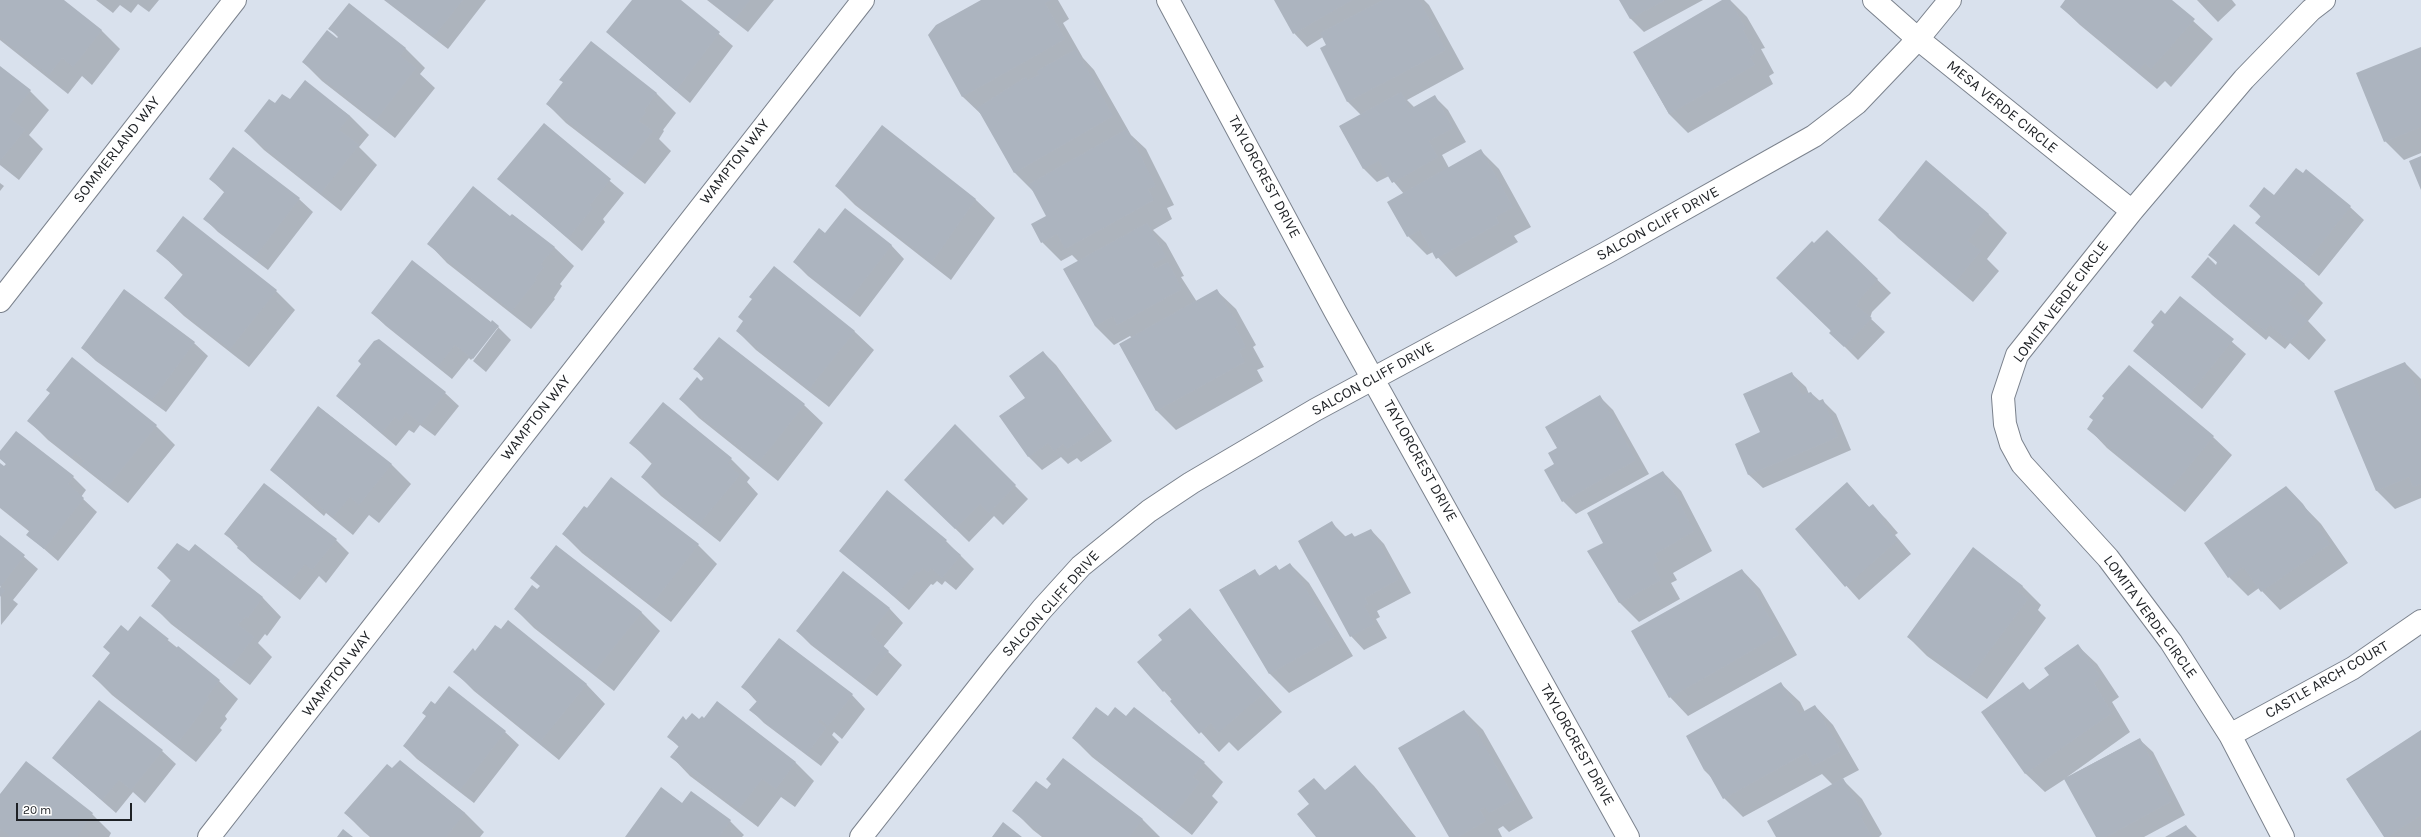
<!DOCTYPE html>
<html>
<head>
<meta charset="utf-8">
<style>
  body { margin:0 }
  #map { position:relative; width:2421px; height:837px; overflow:hidden; background:#d9e1ed; font-family:Karla,sans-serif }
  canvas { display:block }
  .scale { position:absolute; left:16px; top:803px; width:116px; height:18px; box-sizing:border-box; border:2px solid #1e2125; border-top:0; padding-left:5px; font-size:12px; line-height:14px; white-space:nowrap; color:#1e2125; -webkit-text-stroke:3px #fff; paint-order:stroke }
</style>
</head>
<body>
<div id="map">
<canvas width="2421" height="837"></canvas>
<div class="scale">20 m</div>
</div>
<script>
const g = document.querySelector('canvas').getContext('2d');
g.lineJoin = 'round';
function fill(path, color) { g.fillStyle = color; g.fill(path, 'evenodd'); }
function stroke(path, color, width, dash) { g.strokeStyle = color; g.lineWidth = width; g.lineCap = dash ? 'butt' : 'round'; g.setLineDash(dash || []); g.stroke(path); }
function write(font, color, halo, rows, align = 'center') {
  g.font = font + ' Karla,sans-serif'; g.lineWidth = 4; g.setLineDash([]); g.textBaseline = 'middle'; g.strokeStyle = halo; g.fillStyle = color; for (const [text, x, y, turn = 0] of rows) {
    g.save(); g.translate(x, y); g.rotate((+turn || 0) * Math.PI / 180); g.textAlign = isNaN(turn) ? turn : align; if (halo) g.strokeText(text, 0, 0); g.fillText(text, 0, 0); g.restore();
  }
}
fill(new Path2D(`
  M0 0H62L101 30 120 49 92 85 82 76 68 94 0 40Z
  M96 0H159L149 12 138 4 131 13 120 5 113 13Z
  M384 0H486L448 49Z
  M633 0H679L733 46 690 103 607 32Z
  M707 0H774L748 32Z
  M983 0H1058L1069 19 1063 23 1083 58 1094 70 1131 135 1146 149 1174 205 1167 208 1172 219 1153 230 1166 243 1184 276 1181 277 1197 302 1217 291 1236 309 1256 345 1253 347 1264 367 1257 370 1263 381 1176 430 1157 411 1121 345 1132 338 1130 336 1114 345 1095 326 1078 261 1072 255 1061 261 1042 242 1048 216 1034 192 1015 173 983 116 963 97 929 35Z
  M1275 0H1424L1429 5 1464 69 1407 100 1415 108 1435 97 1448 110 1466 142 1442 155 1449 168 1480 150 1499 169 1531 227 1514 236 1518 242 1456 277 1433 252 1427 255 1408 236 1404 194 1389 176 1377 182 1364 169 1340 126 1361 115 1348 102 1322 49 1327 45 1323 37 1307 47 1294 33Z
  M1621 0H1703L1644 32 1631 19Z
  M1724 0H1730L1747 17 1765 48 1761 49 1774 73 1769 76 1773 84 1688 133 1669 114 1634 52Z
  M2066 0H2170L2213 39 2171 87 2165 81 2157 89 2080 25 2061 7Z
  M2197 0H2232L2236 5 2218 22Z
  M349 4 406 49 425 68 420 74 435 88 395 138 322 81 303 62 339 38 330 29Z
  M591 42 657 94 676 113 663 130 664 131 659 139 671 151 645 184 566 123 547 104 564 83 561 80Z
  M2421 48V153L2404 160 2385 141Z
  M0 67 30 91 49 110 29 135 43 149 19 180 0 165Z
  M305 82 350 116 369 135 359 147 377 165 341 211 264 150 245 131 275 105 290 100Z
  M544 125 624 193 603 219 605 222 582 251 499 179Z
  M882 126 976 200 995 218 951 280 855 205 836 186Z
  M234 148 299 199 313 212 268 270 218 232 205 219 225 193 210 179Z
  M0 183 4 186 0 191Z
  M2274 197 2350 207 2364 220 2319 276 2256 223 2261 217 2251 206Z
  M1988 214 2007 233 1987 259 1999 271 1973 302 1898 238 1879 219Z
  M513 215 555 248 574 266 560 284 562 286 554 298 555 299 531 329 447 263 429 244 510 218Z
  M1827 231 1891 293 1872 312 1870 318 1885 332 1858 360 1831 333 1814 245Z
  M825 234 891 245 904 259 860 317 808 276 794 262Z
  M157 250 276 291 295 310 249 367 184 316 165 298 183 275Z
  M2210 255 2304 284 2323 303 2308 321 2326 340 2309 360 2290 343 2285 349 2269 336 2266 340 2212 295 2193 276 2216 266 2218 263Z
  M774 268 855 332 874 350 829 407 756 350 737 331 744 322 753 299Z
  M2180 297 2246 354 2202 409 2134 351Z
  M372 313 491 324 498 327 511 340 486 372 473 361 498 328H496L471 360 469 358 452 379 386 326Z
  M194 343 208 356 166 412 96 361 82 348Z
  M1043 352 1056 365 1112 441 1081 462 1077 458 1068 464 1061 457 1042 470 1029 457 1000 416 1026 398Z
  M2405 363 2421 379V498L2395 509 2376 490Z
  M695 369 804 405 823 423 778 481 699 418 680 399 704 379Z
  M1792 374 1806 387 1809 394 1811 393 1820 401 1822 400 1836 414 1851 450 1763 488 1749 475 1736 444 1761 433Z
  M445 393 459 406 435 436 420 425 414 433 409 430 396 446 337 396Z
  M1600 397 1613 410 1649 474 1576 514 1563 501 1556 464 1559 449Z
  M663 403 731 459 750 478 747 482 758 494 720 542 661 496 642 477 652 464 631 443Z
  M319 407 392 465 411 484 379 523 369 515 353 535 326 513 324 516 271 470Z
  M29 421 156 426 175 445 128 503 48 440Z
  M955 425 1028 499 1003 525 994 516 969 542 919 493Z
  M2089 429 2213 437 2232 455 2185 512 2107 448Z
  M0 453 73 477 86 490 81 497 97 512 58 561 28 535 30 532 0 508V464L4 468 7 465 0 458Z
  M1663 472 1681 491 1712 551 1673 573 1677 580 1671 583 1680 599 1639 622 1620 603 1589 552 1605 543Z
  M264 484 336 540 349 553 326 583 319 576 300 600 251 561 226 534Z
  M1847 484 1870 508 1873 506 1886 519 1898 533 1895 535 1911 554 1859 600 1796 529Z
  M2286 488 2321 524 2348 563 2280 610 2259 588 2248 596 2229 577Z
  M1332 523 1346 537 1352 534 1356 538 1371 530 1384 544 1411 593 1377 611 1380 617 1376 619 1387 638 1364 650 1351 636 1299 541Z
  M563 534 698 545 717 564 671 622 582 553Z
  M0 536 38 569 13 600 18 604 1 625Z
  M946 541 974 569 956 590 945 581 942 585 937 581 933 585 931 584 909 610 840 550Z
  M195 545 263 598 281 617 267 636 265 634 258 643 272 657 250 685 171 624 153 606 171 581 158 568 189 553Z
  M1290 564 1309 583 1353 656 1289 693 1270 674 1220 590 1254 570 1260 576 1276 566 1280 571Z
  M1742 570 1760 589 1797 655 1688 716 1670 697Z
  M843 573 890 609 903 623 883 647 902 665 877 696 811 645 797 631Z
  M2022 586 2041 605 2038 610 2046 618 1987 699 1927 656 1908 637Z
  M541 587 641 612 660 631 614 691 534 628 515 609Z
  M1190 609 1282 712 1238 751 1229 742 1219 752 1164 691 1163 641Z
  M140 618 219 681 238 699 225 716 227 719 220 728 222 730 196 762 112 695 93 676Z
  M508 621 587 685 605 704 559 760 474 691 455 672 501 631Z
  M780 639 852 695 865 709 842 739 834 732 832 735 839 742 821 766 764 723 751 710 757 702 743 687Z
  M2078 646 2097 664 2119 697 2112 702 2130 732 2067 777 2139 739 2153 752 2185 815 2144 837H2097L2065 779 2045 792 2026 774 1982 712 2023 684 2030 690 2050 675Z
  M1781 684 1800 702 1805 712 1815 706 1833 725 1859 770 1842 779 1862 799 1882 834 1879 837H1778L1833 785 1822 774 1743 817 1724 798 1712 778 1704 770Z
  M99 701 162 751 176 764 145 803 133 792 116 813 53 758Z
  M717 702 796 763 814 781 795 807 781 797 758 827 690 776 672 757 679 747 669 737 687 721 705 719Z
  M1464 711 1483 730 1533 818 1509 832 1503 826 1498 829 1502 837H1450Z
  M1127 717 1204 763 1223 782 1212 796 1218 802 1192 835 1092 757 1073 738 1108 718Z
  M2421 731V837H2385Z
  M505 732 519 745 474 803 417 759 404 746Z
  M1063 759 1143 820 1160 837H1042L1033 830 1014 811 1047 790 1052 784Z
  M400 761 465 813 484 832 480 837H370L364 832 345 813Z
  M26 762 92 814 111 833 109 837H0V796Z
  M1355 767 1374 786 1416 837H1317L1326 791Z
  M661 788 683 804 691 793 730 821 744 835 742 837H626Z
  M2186 826 2197 837H2167Z`), '#0003');
fill(new Path2D(`
  M0 0H64L102 30 73 67 62 58 49 75 0 37Z
  M385 0H463L434 36Z
  M632 0H681L720 32 676 91 606 32Z
  M709 0H750L734 20Z
  M981 0H1051L1045 3 1065 39 962 97 928 35 936 25Z
  M1274 0H1352L1293 34Z
  M1383 0H1419L1446 50 1347 102 1320 48 1326 45 1320 33Z
  M1619 0H1665L1630 19Z
  M1722 0H1730L1746 29 1743 30 1756 53 1750 57 1755 65 1669 114 1633 52Z
  M2065 0H2172L2195 19 2151 69 2145 63 2138 71 2060 7Z
  M349 3 406 48 400 56 416 68 376 120 302 62 327 30 337 38 339 36 328 29Z
  M591 41 657 93 644 111 646 112 639 121 653 131 625 166 546 104 563 82 559 80Z
  M2421 47V127L2384 142 2356 73Z
  M1076 49 1113 116 1014 173 977 108 1026 77 1028 80 1039 75 1037 71Z
  M0 66 31 90 9 118 25 130 0 161Z
  M305 80 350 116 339 130 359 145 321 193 244 131 269 99 275 103 282 94 290 99Z
  M1401 92 1410 109 1435 95 1453 128 1429 141 1438 157 1392 183 1379 161 1363 169 1339 126Z
  M544 123 611 179 590 205 593 208 568 238 497 179Z
  M882 125 976 199 932 262 835 186Z
  M1127 129 1156 186 1148 189 1154 200 1065 249 1057 234 1041 243 1031 224 1046 216 1029 184Z
  M233 147 300 198 254 258 203 219 225 191 209 179Z
  M1481 149 1513 207 1496 217 1499 223 1436 259 1420 230 1407 237 1387 202Z
  M2421 156V190L2409 161Z
  M1926 160 1989 214 1968 241 1981 251 1954 284 1878 220Z
  M2296 168 2303 173 2306 169 2351 206 2305 264 2255 223 2261 216 2249 206 2264 187 2274 195Z
  M473 186 510 216 512 214 555 247 541 264 544 267 535 278 537 279 512 311 427 244Z
  M845 208 892 245 846 304 793 262 819 228 825 233Z
  M183 216 277 290 230 349 164 298 184 273 156 251Z
  M1147 223 1166 257 1152 264 1155 269 1168 262 1182 289 1117 325 1113 316 1095 326 1063 269Z
  M2234 224 2305 284 2288 304 2308 320 2290 342 2270 325 2265 331 2249 318 2246 322 2191 277 2208 257 2216 265 2217 262 2208 255Z
  M1827 230 1878 279 1858 301 1859 302 1856 306 1872 318 1844 347 1829 333 1831 331 1776 278 1812 241 1814 243Z
  M412 260 491 322 492 320 499 326 473 359 455 345 438 366 371 313Z
  M774 266 855 331 809 389 736 331 743 321 738 317 752 299 749 297Z
  M124 289 195 342 152 400 81 348Z
  M1217 289 1238 325 1235 327 1246 347 1239 351 1245 362 1156 411 1119 344Z
  M2180 296 2234 339 2188 396 2133 351 2154 325 2151 322 2161 310 2165 314Z
  M719 337 805 404 759 462 679 399 697 377 701 381 705 377 693 369Z
  M379 339 446 392 421 424 406 412 400 421 395 417 382 433 336 396 361 364 358 361 374 341Z
  M1043 351 1099 427 1067 449 1063 444 1054 451 1048 443 1028 457 999 416 1025 398 1009 376Z
  M72 357 157 425 109 485 81 464 84 461 75 453 72 457 27 421 50 393 46 390Z
  M2405 362 2421 400V484L2413 487 2409 477 2376 491 2334 391Z
  M2129 365 2214 436 2166 494 2087 429 2093 420 2089 417 2104 398 2102 396Z
  M1792 372 1802 395 1811 392 1816 402 1823 399 1838 437 1748 475 1735 444 1760 432 1743 394Z
  M1600 395 1636 460 1562 502 1544 470 1554 464 1548 453 1557 448 1545 427Z
  M663 402 732 458 728 463 731 465 730 467 740 475 700 523 641 477 653 462 629 443Z
  M318 406 392 464 359 505 350 497 333 517 306 495 305 498 270 470Z
  M955 424 1016 485 989 513 980 504 955 529 904 480Z
  M16 431 74 476 68 484 84 498 44 549 26 535 30 530 0 507V463L4 466 6 464 0 459V451Z
  M1663 471 1694 531 1655 554 1659 561 1653 564 1661 580 1619 603 1587 551 1603 543 1587 513Z
  M611 477 699 544 652 604 562 534 584 506 587 508Z
  M1847 482 1869 507 1873 504 1885 519 1882 521 1898 540 1845 587 1795 529Z
  M264 483 337 539 312 570 305 564 286 587 237 548 239 545 224 534Z
  M2286 486 2303 504 2330 544 2261 592 2243 567 2228 578 2204 543Z
  M887 490 947 540 945 542 961 555 942 578 931 568 928 572 923 568 919 573 917 571 895 597 839 551Z
  M1332 521 1342 538 1352 533 1354 537 1371 529 1399 579 1365 598 1368 604 1364 605 1374 624 1350 637 1298 541Z
  M0 535 25 555 0 587 5 590 0 597Z
  M177 543 189 551 195 544 263 597 248 618 246 616 238 625 254 637 231 667 151 606 172 579 157 568Z
  M556 545 642 612 594 672 514 609 532 585 537 589 540 586 530 578Z
  M1973 547 2023 586 2018 592 2028 599 1967 681 1907 637Z
  M1290 563 1335 637 1269 674 1219 590 1255 569 1259 576 1276 565 1279 570Z
  M1742 569 1779 635 1669 698 1631 631Z
  M843 571 890 608 870 634 889 651 863 683 796 631Z
  M1190 608 1264 693 1218 733 1211 723 1199 734 1170 701 1173 698 1166 689 1163 692 1137 662 1162 640 1158 635Z
  M140 616 169 639 166 641 176 649 178 646 220 680 207 697 209 699 202 708 203 710 177 744 92 676 110 653 103 647 121 625 128 631Z
  M508 620 587 684 540 742 453 672 473 648 475 651 495 625 501 629Z
  M779 638 853 694 828 726 820 719 818 722 826 728 807 754 749 710 758 700 741 687Z
  M2078 644 2101 677 2094 683 2112 713 2025 774 1981 712 2023 682 2029 690 2049 675 2044 668Z
  M1781 682 1799 714 1815 705 1841 751 1813 766 1806 753 1723 799 1706 769 1704 770 1686 736Z
  M449 686 506 731 460 790 403 746 426 716 422 713 431 701 435 704Z
  M99 700 163 750 131 790 119 780 102 800 52 758Z
  M717 701 796 762 776 789 762 779 739 809 670 757 679 746 667 737 683 716 686 720 692 713 699 719 702 716 704 718Z
  M1096 707 1108 716 1115 707 1126 716 1134 707 1205 762 1193 777 1200 782 1172 817 1072 738Z
  M1464 710 1515 799 1489 813 1485 807 1480 810 1486 821 1458 837H1449L1398 748Z
  M2421 730V815L2387 837H2384L2346 779Z
  M2140 738 2172 801 2106 837H2096L2064 779Z
  M1063 758 1143 819 1129 837H1046L1012 811 1036 781 1047 789 1051 784 1046 779Z
  M400 760 465 813 446 837H373L344 813 387 764 392 768Z
  M26 761 93 813 77 837H11L1 829 0 831V794Z
  M1355 765 1414 837H1316L1297 814 1309 804 1298 791 1314 778 1325 790Z
  M1843 778 1864 815 1861 817 1872 837H1776L1767 821Z
  M661 787 682 803 691 791 731 820 719 837H625Z
  M1003 822 1022 837H992Z
  M2186 825 2193 837H2165Z
  M343 829 353 837H337Z`), '#acb4bf');
const minor = new Path2D(`
  M1168 0 1335 311 1628 837
  M1874 0 1918 39 2132 211
  M0 301 235 0
  M2230 735 2353 668 2421 621
  M209 837 863 0
  M861 837 997 664 1042 609 1081 566 1149 511 1191 483 1315 410 1606 253 1814 136 1857 103 1918 39 1950 0
  M2283 837 2230 735 2171 642 2108 558 2022 464 2011 444 2005 424 2003 397 2017 355 2132 211 2244 79 2311 10 2324 0`);
stroke(minor, '#7b828d', 24);
stroke(minor, '#fff', 22);
write('15px', '#1e2125', '#fff', [
  ["MESA VERDE CIRCLE",2002,107,39],
  ["SOMMERLAND WAY",117,150,-52],
  ["WAMPTON WAY",735,162,-52],
  ["TAYLORCREST DRIVE",1264,177,62],
  ["SALCON CLIFF DRIVE",1658,224,-29],
  ["LOMITA VERDE CIRCLE",2061,302,-53],
  ["SALCON CLIFF DRIVE",1373,379,-29],
  ["WAMPTON WAY",536,418,-52],
  ["TAYLORCREST DRIVE",1420,461,61],
  ["SALCON CLIFF DRIVE",1051,604,-48],
  ["LOMITA VERDE CIRCLE",2150,617,54],
  ["WAMPTON WAY",337,674,-52],
  ["CASTLE ARCH COURT",2327,680,-30],
  ["TAYLORCREST DRIVE",1577,745,61]
]);
</script>
</body>
</html>
